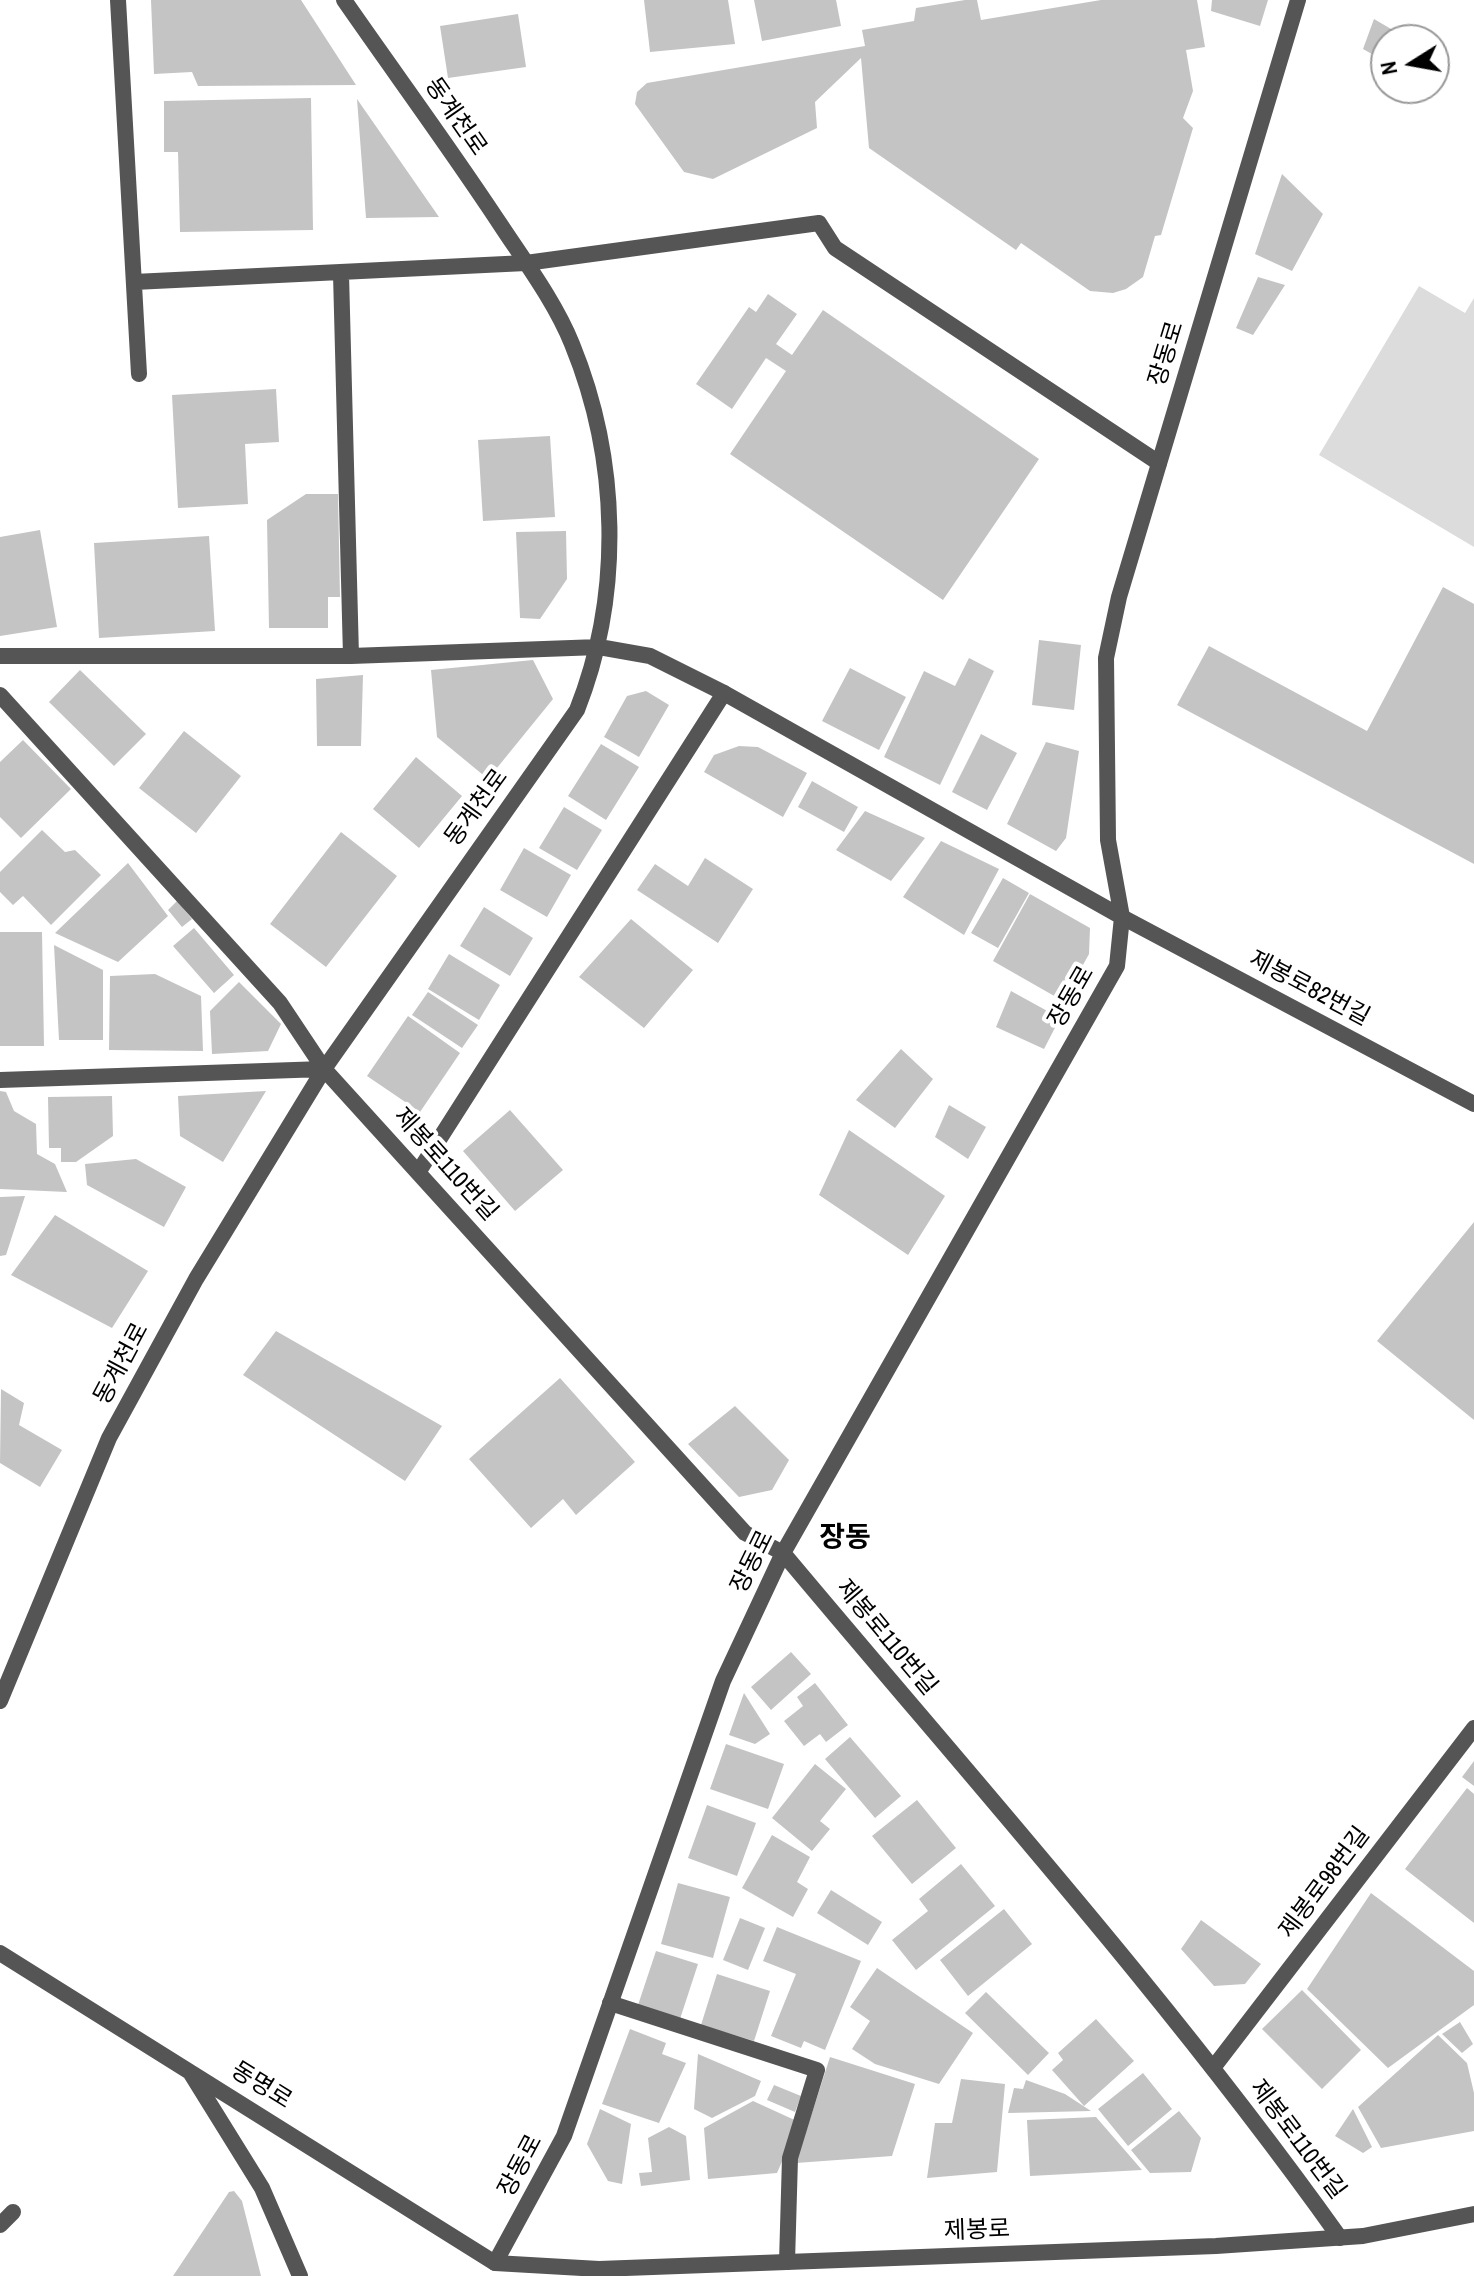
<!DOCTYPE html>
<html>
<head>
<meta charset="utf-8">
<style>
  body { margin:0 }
  #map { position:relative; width:1474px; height:2276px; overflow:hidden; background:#fff; font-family:"Archivo Narrow",sans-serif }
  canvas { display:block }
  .north { position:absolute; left:1370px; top:24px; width:80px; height:80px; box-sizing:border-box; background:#fff; border:2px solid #999; border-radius:50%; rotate:259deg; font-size:22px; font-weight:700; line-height:32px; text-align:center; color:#000 }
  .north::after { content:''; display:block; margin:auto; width:28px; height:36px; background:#000; clip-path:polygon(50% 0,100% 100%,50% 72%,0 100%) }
</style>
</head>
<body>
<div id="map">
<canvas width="1474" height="2276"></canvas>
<div class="north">N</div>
</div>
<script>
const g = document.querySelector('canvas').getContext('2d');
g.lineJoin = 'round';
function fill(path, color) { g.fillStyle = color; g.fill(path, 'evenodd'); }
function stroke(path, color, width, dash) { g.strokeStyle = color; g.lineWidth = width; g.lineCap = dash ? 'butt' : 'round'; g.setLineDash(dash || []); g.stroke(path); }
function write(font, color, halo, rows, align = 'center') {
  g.font = font + ' "Archivo Narrow","Noto Sans KR",sans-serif'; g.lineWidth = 8; g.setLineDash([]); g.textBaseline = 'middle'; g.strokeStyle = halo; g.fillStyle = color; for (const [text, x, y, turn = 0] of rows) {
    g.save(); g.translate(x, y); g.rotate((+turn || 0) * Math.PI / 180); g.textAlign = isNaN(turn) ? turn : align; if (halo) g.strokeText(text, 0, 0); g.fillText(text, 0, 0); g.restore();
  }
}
fill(new Path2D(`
  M1419 286 1465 313 1474 298V547L1319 455Z`), '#dcdcdc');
fill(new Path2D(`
  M151 0H301L356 85 198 86 192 72 154 74Z
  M644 0H728L735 44 650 52Z
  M754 0H836L841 26 762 41Z
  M965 0H977L981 20 1101 0H1197L1205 47 1186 50 1193 91 1183 118 1193 128 1161 235 1155 236 1143 277 1126 289 1113 293 1090 291 1021 243 1016 250 869 148 861 58 815 102 817 128 713 179 684 172 635 104 637 92 647 83 865 46 862 30 914 21 916 8Z
  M1212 0H1268L1260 26 1211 11Z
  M518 14 526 67 448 78 440 26Z
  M1374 19 1410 40H1386V62L1363 49Z
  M311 98 313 230 180 232 178 152H164V101Z
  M357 99 439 217 366 218Z
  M1282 174 1323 214 1292 271 1255 254Z
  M1258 277 1285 285 1253 335 1236 328Z
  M768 294 797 314 776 344 792 355 823 310 1039 459 943 600 730 454 786 371 766 358 732 409 696 384 749 307 756 312Z
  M276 389 279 442 245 444 248 504 178 508 172 395Z
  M550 436 555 517 483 521 478 440Z
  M306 494H338L340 597H328V628H269L267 520Z
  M40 530 57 627 0 636V537Z
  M566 531 567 579 540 619 520 618 516 532Z
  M209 536 215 631 99 638 94 543Z
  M1443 587 1474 604V864L1177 705 1209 646 1367 731Z
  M1039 640 1081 645 1074 710 1032 705Z
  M969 658 994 671 940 785 884 757 924 671 955 686Z
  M533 660 553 699 488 779 437 737 431 670Z
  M850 668 906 697 879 750 822 721Z
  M80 670 146 734 114 766 49 702Z
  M363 675 361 746H317L316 679Z
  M646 691 669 705 639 757 604 737 627 696Z
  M184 731 241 776 196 833 139 788Z
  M981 734 1017 753 987 810 952 792Z
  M23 740 71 789 21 838 0 817V762Z
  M1046 742 1079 751 1066 838 1056 851 1007 824Z
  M601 744 639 767 606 820 568 796Z
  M739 746 758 747 807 773 783 817 704 772 714 755Z
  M416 757 462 796 419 848 373 809Z
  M812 781 858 807 844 832 798 807Z
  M564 807 602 830 577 870 539 848Z
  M865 811 925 838 891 881 836 850Z
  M42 830 65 852 75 850 101 875 51 925 23 896 13 905 0 892V872Z
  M341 832 397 876 326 967 270 924Z
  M941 841 999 869 964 935 903 897Z
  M524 848 571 875 547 917 500 890Z
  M705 858 753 889 718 943 637 890 655 864 688 886Z
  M128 863 168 916 118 962 55 933Z
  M1003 878 1029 893 998 948 971 933Z
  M1030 894 1090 928 1089 954 1063 1001 993 961Z
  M177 901 192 919 182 927 168 910Z
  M484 907 533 938 510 976 460 946Z
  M631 919 693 970 644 1028 579 977Z
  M194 928 234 975 214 993 173 946Z
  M0 932H42L44 1046H0Z
  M54 945 103 970V1040H59Z
  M449 954 500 985 479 1020 428 989Z
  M155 974 201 996 203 1051 109 1050 110 976Z
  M239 982 281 1024 268 1051 212 1054 210 1011Z
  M1011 991 1060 1018 1044 1049 996 1027Z
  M428 992 478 1025 462 1048 412 1015Z
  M408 1016 460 1053 420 1112 367 1076Z
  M901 1049 933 1079 895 1128 856 1100Z
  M0 1091 6 1092 14 1111 36 1124 37 1154 55 1164 67 1192 0 1189Z
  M266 1091 223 1162 180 1136 178 1096Z
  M112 1096 113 1136 76 1162H61V1148H49L48 1097Z
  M949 1105 986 1127 968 1159 935 1137Z
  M510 1110 563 1170 515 1211 463 1151Z
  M849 1130 945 1196 908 1255 819 1195Z
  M136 1159 186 1187 164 1227 87 1185 85 1164Z
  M25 1196 6 1255 0 1256V1197Z
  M55 1215 148 1271 112 1328 11 1275Z
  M1474 1222V1420L1377 1341Z
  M276 1331 442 1426 405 1481 243 1375Z
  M560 1378 635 1462 576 1515 563 1499 531 1528 469 1459Z
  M1 1389 24 1403 19 1425 62 1450 40 1487 0 1463Z
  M735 1406 789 1460 772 1490 739 1497 688 1444Z
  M791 1652 811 1674 771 1710 751 1687Z
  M815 1683 848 1725 826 1742 820 1734 804 1746 784 1721 803 1706 797 1697Z
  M744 1693 770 1734 755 1744 729 1735Z
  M850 1737 901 1796 875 1818 825 1759Z
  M726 1744 784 1764 768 1809 710 1789Z
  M1474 1761V1786L1462 1777Z
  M815 1764 846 1789 820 1821 830 1829 812 1851 772 1818Z
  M1467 1788 1474 1794V1923L1405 1869Z
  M917 1800 956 1848 912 1884 872 1836Z
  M707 1805 756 1823 737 1876 688 1858Z
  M772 1835 810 1857 797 1882 808 1889 793 1917 742 1888Z
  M961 1864 995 1906 916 1970 892 1940 928 1911 919 1899Z
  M678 1883 730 1897 713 1958 661 1944Z
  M831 1890 882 1922 868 1945 817 1913Z
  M1371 1893 1474 1971V2005L1388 2068 1307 1989Z
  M1004 1909 1032 1944 968 1996 940 1960Z
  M740 1918 765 1928 748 1970 723 1960Z
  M1201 1920 1261 1964 1245 1984 1214 1986 1181 1949Z
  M777 1927 861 1961 825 2050 804 2041 801 2048 771 2036 796 1974 763 1961Z
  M656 1951 698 1964 680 2019 638 2005Z
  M877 1968 973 2033 939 2084 875 2064 852 2049 870 2021 850 2007Z
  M717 1974 770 1991 754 2041 701 2025Z
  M1302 1990 1361 2050 1322 2089 1262 2029Z
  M986 1992 1049 2053 1028 2075 965 2013Z
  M1096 2019 1134 2061 1084 2106 1052 2070 1063 2060 1058 2053Z
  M1460 2022 1473 2044 1462 2053 1442 2034Z
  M630 2029 666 2043 662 2054 686 2063 659 2123 602 2104Z
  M1438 2035 1467 2063 1474 2093V2131L1381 2148 1358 2107Z
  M698 2054 761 2081 755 2096 712 2118 694 2109Z
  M830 2057 915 2084 892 2156 796 2163Z
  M1143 2073 1172 2109 1128 2146 1098 2109Z
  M961 2079 1005 2084 997 2172 927 2178 935 2123H952Z
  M1026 2080 1065 2094 1091 2111 1008 2113 1014 2088 1023 2089Z
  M774 2085 801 2096 795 2112 767 2100Z
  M753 2101 799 2122 777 2173 708 2179 704 2128Z
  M600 2109 631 2124 622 2184 608 2181 587 2144Z
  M1353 2109 1372 2147 1363 2153 1335 2136Z
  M1179 2111 1201 2138 1191 2172 1150 2173 1131 2150Z
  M1096 2117 1142 2170 1030 2176 1027 2120Z
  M669 2127 686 2136 690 2180 641 2186 639 2173 652 2172 648 2138Z
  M234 2191 242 2201 261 2276H173L229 2192Z`), '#c4c4c4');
stroke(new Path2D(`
  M526 263 819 223 835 248 1159 463
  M419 1171 724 693
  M610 2003 817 2070 790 2158 787 2262
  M1213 2068 1474 1728
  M0 2225 13 2212`), '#555', 16);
stroke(new Path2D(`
  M1122 917 1474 1104`), '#555', 16);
stroke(new Path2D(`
  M118 0 139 374
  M341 274 351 656
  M134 282 526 263
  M0 656H351L599 647 650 656 724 693 1122 917
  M0 695 280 1003 324 1069 745 1533 783 1553C972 1779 1169 1998 1340 2238
  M0 1080 324 1069
  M0 1701 109 1438 196 1279 324 1069 577 710C623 594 619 459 572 344 555 302 525 262 500 224 450 148 396 75 344 0
  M495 2263 564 2136 723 1681 783 1553 1117 966 1122 917 1108 840 1106 658 1119 597 1298 0`), '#555', 16);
stroke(new Path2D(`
  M0 1953 495 2263 599 2269 1216 2246 1363 2236 1474 2214
  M190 2072 262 2188 300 2276`), '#555', 16);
write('24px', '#000', '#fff', [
  ["동계천로",455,117,55],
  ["장동로",1167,354,-73],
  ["동계천로",477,808,-54],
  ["제봉로82번길",1309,989,28],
  ["장동로",1072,997,-60],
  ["제봉로110번길",445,1165,48],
  ["동계천로",122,1364,-62],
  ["장동로",753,1562,-64],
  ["제봉로110번길",886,1638,50],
  ["제봉로98번길",1325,1883,-53],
  ["동명로",261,2086,32],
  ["제봉로110번길",1297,2140,53],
  ["장동로",521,2166,-62],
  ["제봉로",977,2231,-2]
]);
write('bold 28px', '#000', '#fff', [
  ["장동",845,1538]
]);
</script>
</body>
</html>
